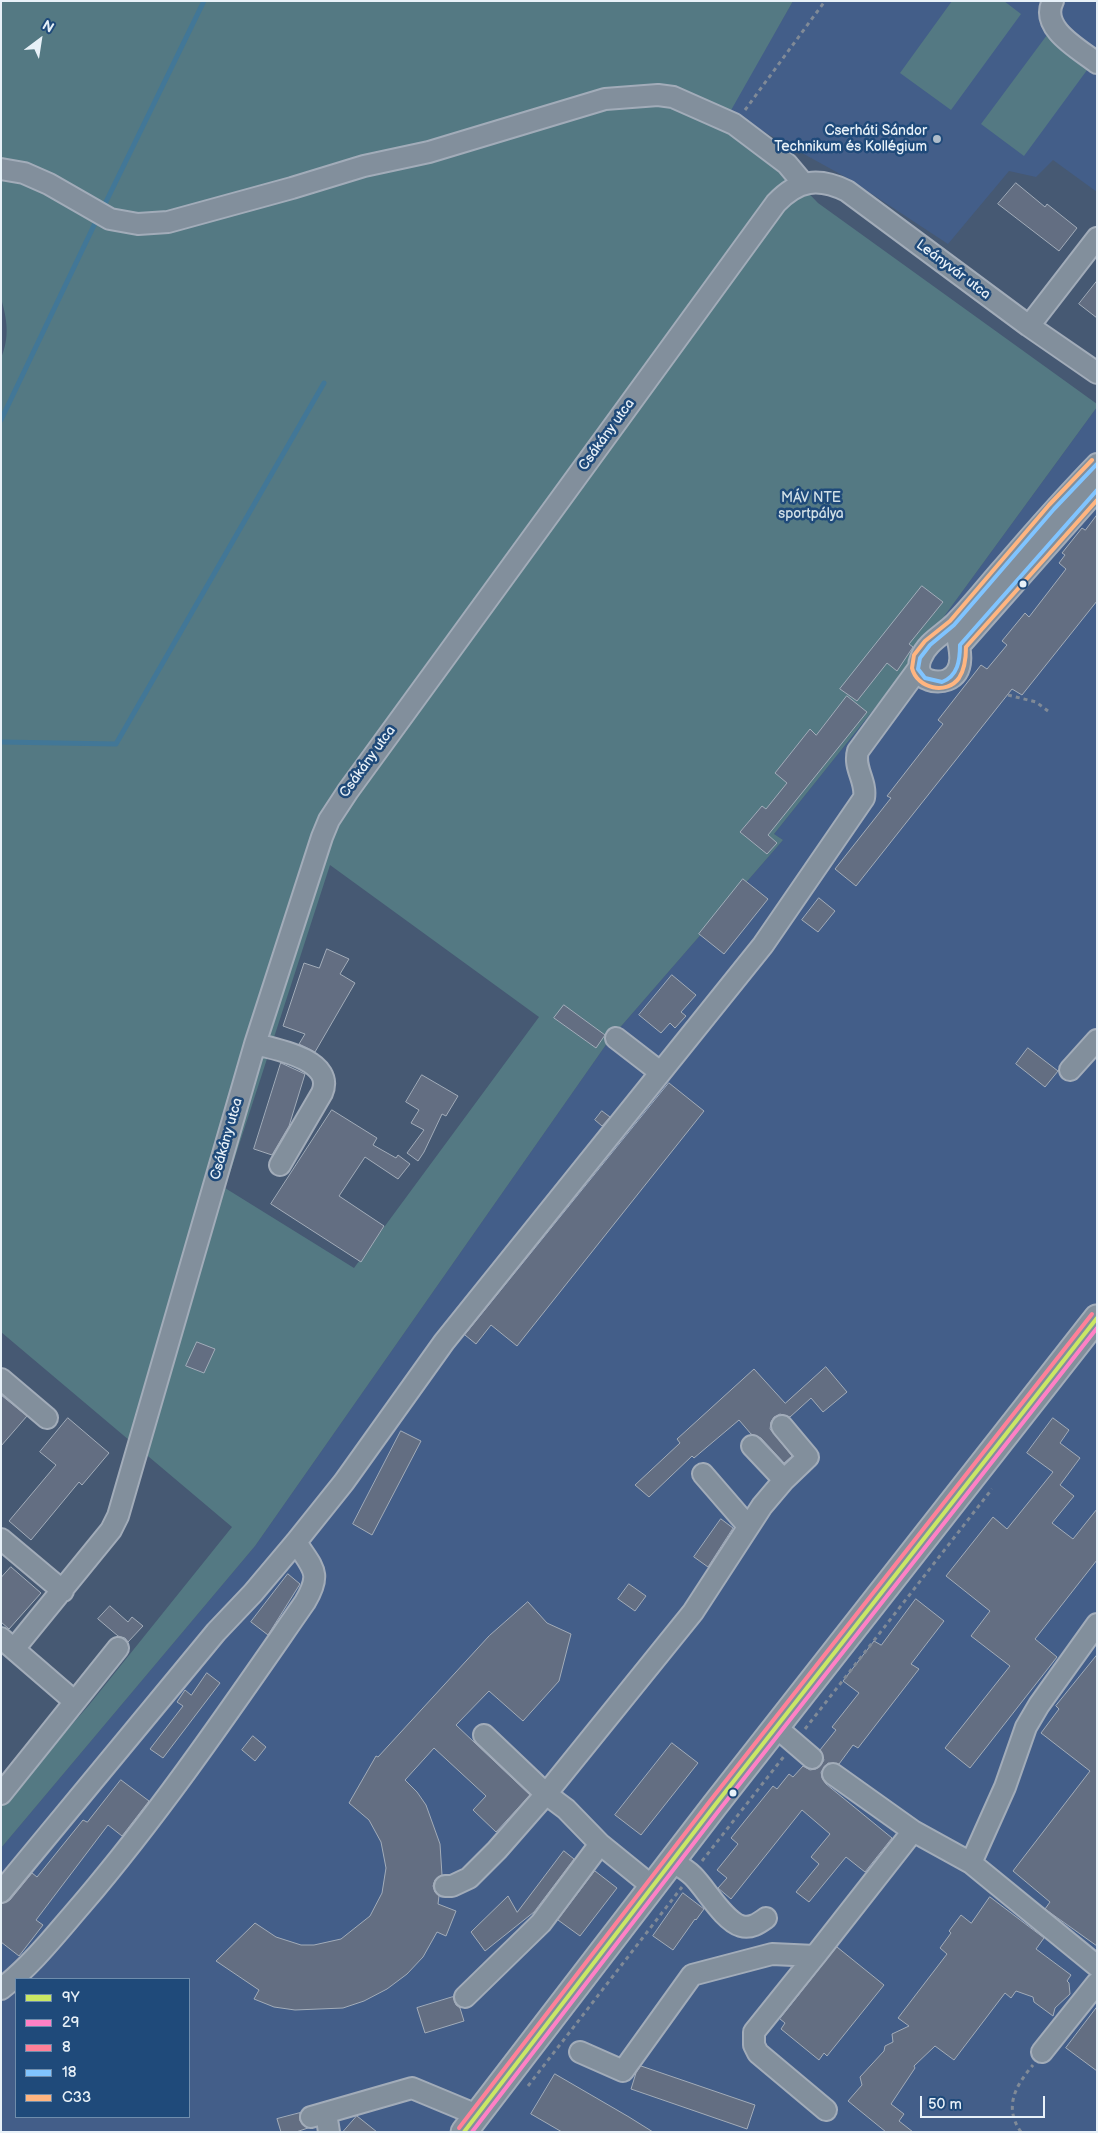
<!DOCTYPE html>
<html>
<head>
<meta charset="utf-8">
<style>
  body { margin:0 }
  #map { position:relative; width:1098px; height:2133px; overflow:hidden; background:#465973; font-family:"Balsamiq Sans",sans-serif }
  canvas { display:block }
  .frame { position:absolute; inset:0; border:2px solid #e8f1f8; pointer-events:none }
  .legend { position:absolute; left:15px; top:1978px; width:175px; height:140px; box-sizing:border-box; background:#1f4a7a; border:1px solid #6f8dac; margin:0; padding:6px 9px; list-style:none; font-size:15px; color:#e8f1f8 }
  .legend li { display:flex; align-items:center; gap:10px; height:25px }
  .legend b { width:25px; border:1px solid #6f8dac }
  .north { position:absolute; left:15px; top:15px; width:50px; height:50px; -webkit-text-stroke:4px #1f4a7a; paint-order:stroke; rotate:31deg; font-size:14px; font-weight:700; line-height:20px; text-align:center; color:#e8f1f8 }
  .north::after { content:''; display:block; margin:auto; width:18px; height:22px; background:#e8f1f8; clip-path:polygon(50% 0,100% 100%,50% 72%,0 100%) }
  .scale { position:absolute; left:920px; top:2096px; width:125px; height:22px; box-sizing:border-box; border:2px solid #e8f1f8; border-top:0; padding-left:6px; font-size:15px; line-height:18px; white-space:nowrap; color:#e8f1f8; -webkit-text-stroke:4px #1f4a7a; paint-order:stroke }
</style>
</head>
<body>
<div id="map">
<canvas width="1098" height="2133"></canvas>
<div class="frame"></div>
<ul class="legend">
<li><b style="height:6px;background:#cae764"></b>9Y</li>
<li><b style="height:6px;background:#ff80c5"></b>29</li>
<li><b style="height:6px;background:#ff8098"></b>8</li>
<li><b style="height:6px;background:#80c4ff"></b>18</li>
<li><b style="height:6px;background:#ffb580"></b>C33</li>
</ul>
<div class="north">N</div>
<div class="scale">50 m</div>
</div>
<script>
const g = document.querySelector('canvas').getContext('2d');
g.lineJoin = 'round';
function fill(path, color) { g.fillStyle = color; g.fill(path, 'evenodd'); }
function stroke(path, color, width, dash) { g.strokeStyle = color; g.lineWidth = width; g.lineCap = dash ? 'butt' : 'round'; g.setLineDash(dash || []); g.stroke(path); }
function write(font, color, halo, rows, align = 'center') {
  g.font = font + ' "Balsamiq Sans",sans-serif'; g.lineWidth = 5; g.setLineDash([]); g.textBaseline = 'middle'; g.strokeStyle = halo; g.fillStyle = color; for (const [text, x, y, turn = 0] of rows) {
    g.save(); g.translate(x, y); g.rotate((+turn || 0) * Math.PI / 180); g.textAlign = isNaN(turn) ? turn : align; if (halo) g.strokeText(text, 0, 0); g.fillText(text, 0, 0); g.restore();
  }
}
fill(new Path2D(`
  M793 1H1097V192L1053 160 1036 177 1009 171 948 244 849 179 739 118 729 112Z
  M1097 407V2132H1V1848L255 1546 610 1039 783 840 774 834 902 674ZM16 1979H189V2117H16Z`), '#435e89');
fill(new Path2D(`
  M1 1H793L730 112 818 203 1097 404V407L902 674 774 834 783 840 610 1039 255 1546 1 1848V1806L89 1705 232 1527 1 1332V358C10 336 7 320 1 298ZM330 865 539 1017 354 1268 225 1188Z
  M952 1H1004L1021 14 951 110 900 73Z
  M1047 35 1090 66 1024 156 981 124Z`), '#547983');
stroke(new Path2D(`
  M102 210 204 1
  M1 420 98 217
  M1 742 116 744 324 383`), '#427797', 5);
const building = new Path2D(`
  M1016 183 1045 207 1047 204 1077 228 1059 251 998 204Z
  M1097 281V318L1079 304Z
  M1097 515V601L1022 695 1012 689 856 886 835 869 891 798 887 796 943 724 938 720 981 665 987 669 1007 645 1002 641 1025 613 1029 617 1066 569 1059 563 1065 555 1062 553 1082 528 1085 530Z
  M922 586 943 602 909 644 913 647 897 671 887 663 857 701 840 689Z
  M847 696 867 712 768 835 777 843 767 854 740 832 762 806 766 809 787 783 775 773 810 729 816 735Z
  M743 879 768 899 724 954 699 934Z
  M819 898 835 911 818 932 802 920Z
  M327 949 349 959 340 974 355 983 315 1052 299 1044 305 1034 283 1026 304 963 319 968Z
  M672 975 696 995 681 1012 686 1016 675 1028 670 1023 661 1033 639 1015Z
  M564 1005 605 1035 596 1048 554 1018Z
  M1028 1048 1058 1071 1045 1087 1016 1064Z
  M281 1063 305 1074 289 1126 272 1155 254 1149Z
  M422 1075 458 1096 446 1116 442 1114 424 1152 418 1161 407 1153 424 1130 411 1123 419 1110 406 1102Z
  M669 1083 704 1111 517 1346 491 1325 476 1344 465 1335Z
  M332 1110 377 1138 373 1145 396 1158 398 1155 410 1164 398 1179 365 1157 339 1196 384 1226 361 1262 271 1204Z
  M602 1111 610 1117 602 1126 595 1120Z
  M197 1342 215 1349 204 1373 186 1366Z
  M826 1367 847 1392 823 1412 811 1398 790 1417 780 1414 774 1417 771 1422 770 1429 792 1456 784 1463 761 1438 751 1434 739 1420 694 1458 692 1456 649 1497 635 1485 680 1443 677 1439 754 1369 785 1403Z
  M1 1395 27 1416 1 1446Z
  M68 1418 109 1453 82 1485 79 1482 31 1540 9 1521 56 1465 40 1452Z
  M1053 1418 1069 1430 1060 1443 1080 1458 1060 1485 1074 1496 1052 1523 1073 1539 1097 1509V1560L1035 1639 1057 1657 970 1768 945 1748 1010 1666 971 1636 990 1611 946 1576 993 1517 1007 1529 1053 1472 1027 1453Z
  M401 1431 421 1441 372 1535 353 1524Z
  M721 1519 733 1528 708 1567 694 1557Z
  M11 1567 41 1593 9 1629 1 1622V1578Z
  M288 1574 300 1584 268 1635 251 1622Z
  M629 1584 646 1596 635 1611 618 1599Z
  M916 1599 944 1621 911 1664 919 1669 858 1748 853 1745 839 1764 828 1763 821 1772 822 1778 826 1784 892 1838 865 1872 846 1857 809 1902 796 1892 819 1864 811 1857 830 1834 802 1810 731 1899 718 1888 727 1878 717 1870 738 1844 731 1838 773 1786 777 1789 789 1774 793 1777 803 1766 810 1770 816 1769 821 1765 824 1760 820 1750 836 1730 832 1727 859 1693 843 1681 874 1641 881 1645Z
  M528 1602 547 1623 571 1634 559 1681 523 1721 489 1691 456 1725 530 1795 496 1832 473 1810 486 1796 434 1748 405 1780 417 1792 426 1805 440 1844 442 1875 435 1880 433 1886 435 1892 439 1896 438 1904 456 1911 446 1936 437 1932 423 1957 407 1974 387 1989 364 2001 343 2008 295 2010 274 2007 254 1999 259 1990 216 1961 255 1923 276 1937 301 1945H314L341 1939 370 1916 382 1893 386 1868 381 1842 369 1820 349 1803 376 1756 378 1757 489 1636Z
  M110 1606 128 1622 132 1617 143 1626 128 1642 125 1638 118 1636 98 1619Z
  M1097 1655V1946L1045 1909 1050 1902 1013 1871 1090 1771 1041 1733 1059 1709 1056 1706Z
  M207 1673 220 1683 163 1758 150 1749 183 1706 177 1702 185 1690 191 1695Z
  M253 1736 266 1747 255 1761 242 1750Z
  M672 1743 698 1763 641 1835 615 1815Z
  M121 1780 149 1801 122 1836 108 1825 36 1920 43 1925 19 1956 1 1942V1904L10 1900 32 1873 37 1877 83 1820 87 1822Z
  M564 1851 574 1859 534 1912 485 1951 471 1932 508 1896 517 1912Z
  M595 1871 617 1888 580 1936 558 1920Z
  M683 1893 704 1909 696 1920 695 1919 673 1950 653 1936Z
  M990 1897 1044 1938 1036 1949 1071 1975 1067 1981 1069 1983 1070 1994 1055 2008 1053 2016 1034 2002 1033 1997 1016 1991 1011 1998 1005 1993 954 2060 935 2046 914 2066 915 2068 891 2104 904 2114 899 2121 913 2132H886L848 2101 862 2085 860 2077 884 2051 885 2046 893 2042 892 2034 909 2026 898 2018 947 1954 940 1948 951 1933 949 1931 961 1915 971 1923Z
  M837 1947 884 1985 827 2056 824 2053 819 2060 781 2029 785 2023 780 2019Z
  M453 1997 456 2005 460 2008 464 2021 425 2033 417 2008Z
  M1097 2007V2071L1066 2048Z
  M641 2066 755 2105 747 2129 631 2089 636 2073Z
  M555 2074 629 2117 653 2132H562L531 2114Z
  M300 2113V2121L308 2128 296 2132H281L277 2119Z
  M357 2116 377 2132H343Z`);
fill(building, '#636e82');
stroke(building, '#a2acb9', 1);
const minor = new Path2D(`
  M1053 1C1039 28 1079 49 1097 63
  M1 169 24 173 49 184 110 219 138 224 168 222 292 188 364 166 429 152 605 99 658 95 673 97 734 124 787 164 803 183
  M1029 326 1097 238
  M954 625C958 641 969 671 947 680 942 682 934 682 929 680 919 677 917 667 921 658 927 642 943 635 955 623 973 605 988 585 1005 566 1035 531 1065 497 1097 464
  M960 645 1097 490
  M616 1038 660 1072
  M255 1044C276 1049 336 1060 322 1093L280 1165
  M1070 1070 1097 1040
  M1 1379 47 1418
  M752 1446 784 1480
  M703 1474 748 1526
  M1 1539 63 1591
  M1 1638 74 1701
  M14 1649 111 1530 118 1516 255 1044 322 837 329 820 348 791 776 203C798 180 818 177 847 191L1029 326 1097 373
  M777 1728 812 1758
  M484 1735 546 1794 566 1809 600 1844 653 1887
  M833 1774 913 1831 971 1863 1097 1966
  M1 1794 118 1648
  M673 1862C680 1866 687 1870 693 1876 706 1889 724 1921 741 1926 751 1929 759 1923 766 1918
  M971 1863 1005 1787 1026 1727 1039 1705 1097 1624
  M445 1886H452L469 1878 497 1850 546 1794 693 1612 762 1506 784 1480 808 1457 782 1426
  M1 1892 216 1632 253 1593 296 1542 344 1482 444 1342 763 945 864 798C867 781 853 768 858 751L918 669
  M815 1956 913 1831
  M1 1989C32 1965 56 1934 82 1904 163 1809 234 1704 305 1602 323 1572 312 1568 296 1542
  M465 1997 541 1923 600 1844
  M580 2052 623 2071 692 1975 772 1954 815 1956 754 2032V2045L758 2053 826 2110
  M1042 2052 1097 1983
  M326 2113 329 2132
  M311 2117 412 2088 477 2115`);
const major = new Path2D(`
  M464 2132 715 1805 1097 1318`);
stroke(minor, '#a2acb9', 24);
stroke(major, '#a2acb9', 29);
stroke(new Path2D(`
  M745 110 825 1
  M1008 695 1036 702 1048 711
  M805 1729 992 1489
  M702 1861 785 1755
  M528 2086 682 1887
  M1021 2132C1003 2107 1016 2085 1033 2065`), '#808a97', 3, [4, 4]);
stroke(minor, '#828f9c', 20);
stroke(major, '#828f9c', 25);
stroke(new Path2D(`
  M464 2132 715 1805 1097 1318`), '#cae764', 4);
stroke(new Path2D(`
  M472 2132 720 1809 1097 1328`), '#ff80c5', 4);
stroke(new Path2D(`
  M459 2128 710 1801 1092 1314`), '#ff8098', 4);
stroke(new Path2D(`
  M1097 464 1054 509 954 625 930 645 920 658 918 669 925 678 942 682C958 676 960 660 960 645L1097 490`), '#80c4ff', 4);
stroke(new Path2D(`
  M1092 460 1049 505 950 621 925 641 914 655 912 668C917 689 947 695 959 678 965 669 966 658 966 647L1097 500`), '#ffb580', 4);
for (const [x, y, r, color] of [
  [937,139,5,"#afbcc9"],
  [1023,584,4.5,"#e8f1f8"],
  [733,1793,4.5,"#e8f1f8"]
]) { const dot = new Path2D(); dot.arc(x, y, r, 0, 2 * Math.PI); g.fillStyle = color; g.fill(dot); stroke(dot, '#1f4a7a', 2); }
write('14px', '#e8f1f8', '#1f4a7a', [
  ["Cserháti Sándor",927,131],
  ["Technikum és Kollégium",927,147]
], 'right');
write('14px', '#e8f1f8', '#1f4a7a', [
  ["Leányvár utca",953,270,37],
  ["Csákány utca",607,435,-54],
  ["Csákány utca",368,762,-54],
  ["Csákány utca",227,1139,-74]
]);
write('14px', '#d2e0e7', '#1f4a7a', [
  ["MÁV NTE",811,498],
  ["sportpálya",811,514]
]);
</script>
</body>
</html>
